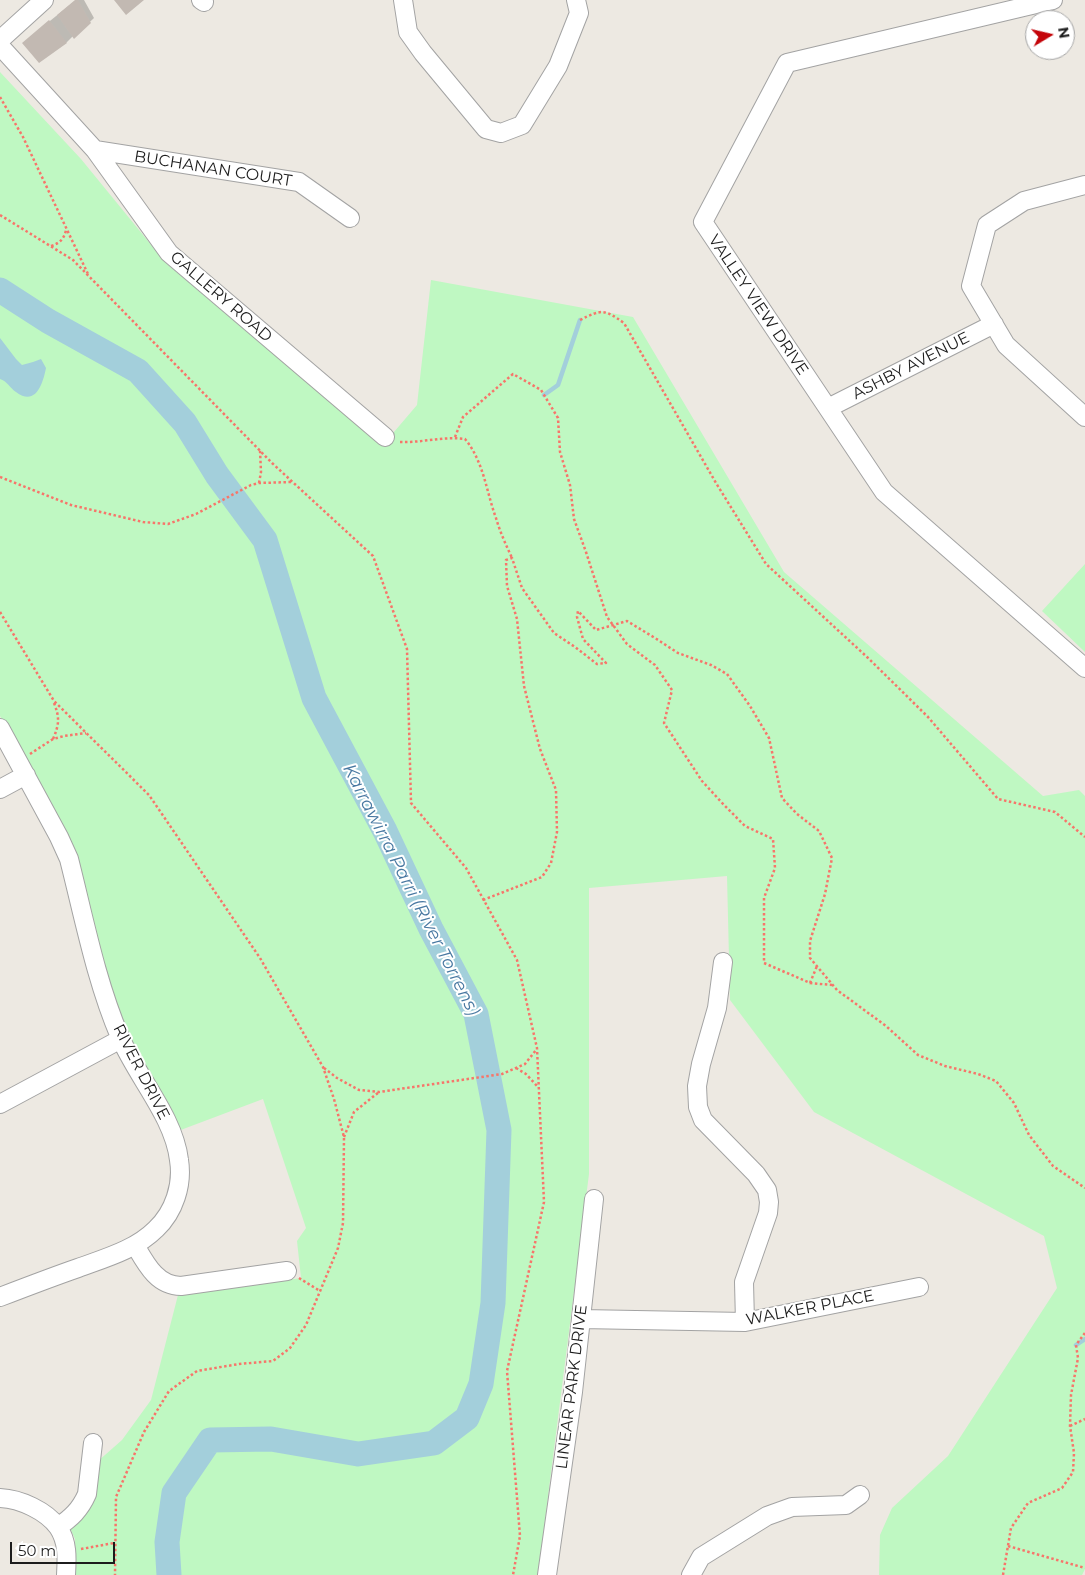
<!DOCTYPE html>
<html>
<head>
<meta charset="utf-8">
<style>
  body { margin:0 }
  #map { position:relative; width:1085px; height:1575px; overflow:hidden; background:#ede9e2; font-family:Montserrat,sans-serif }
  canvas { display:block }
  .north { position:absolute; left:1025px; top:10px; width:50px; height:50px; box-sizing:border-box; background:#fff; border:1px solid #a4a4a4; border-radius:50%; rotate:81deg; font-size:14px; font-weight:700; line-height:20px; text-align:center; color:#1c1c1c }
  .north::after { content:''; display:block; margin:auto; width:18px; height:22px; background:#c40409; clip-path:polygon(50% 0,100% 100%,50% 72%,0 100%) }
  .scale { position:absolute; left:10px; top:1542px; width:105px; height:22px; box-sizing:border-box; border:2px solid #1c1c1c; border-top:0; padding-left:6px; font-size:15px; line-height:18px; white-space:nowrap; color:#1c1c1c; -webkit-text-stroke:4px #fff; paint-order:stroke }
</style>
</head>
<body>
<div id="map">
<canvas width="1085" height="1575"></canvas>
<div class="north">N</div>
<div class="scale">50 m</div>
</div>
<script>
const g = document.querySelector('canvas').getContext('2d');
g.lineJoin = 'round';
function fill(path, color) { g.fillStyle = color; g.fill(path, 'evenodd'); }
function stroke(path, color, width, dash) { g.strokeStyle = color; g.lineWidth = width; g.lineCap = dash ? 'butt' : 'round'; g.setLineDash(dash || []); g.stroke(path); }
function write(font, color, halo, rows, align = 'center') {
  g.font = font + ' Montserrat,sans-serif'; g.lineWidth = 4; g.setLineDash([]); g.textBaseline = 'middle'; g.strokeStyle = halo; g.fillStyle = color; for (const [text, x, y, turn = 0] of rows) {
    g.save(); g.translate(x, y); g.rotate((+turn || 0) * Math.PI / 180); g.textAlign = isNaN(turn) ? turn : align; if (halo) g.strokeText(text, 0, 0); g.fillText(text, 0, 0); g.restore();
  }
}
fill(new Path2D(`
  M0 72 81 159 166 263 382 446 417 405 431 280 633 317 784 572 1043 796 1079 790 1085 796V1569L1082 1575H879L880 1535 892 1508 948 1456 1057 1288 1044 1236 814 1112 730 1000 727 876 589 888V1174L538 1575H76L75 1539 70 1528 97 1462 122 1440 151 1400 178 1295 301 1278 297 1241 306 1228 263 1099 178 1131 128 1036 111 992 76 857 64 832 0 716Z
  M1085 564V652L1042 611Z`), '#bff8c2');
fill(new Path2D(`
  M0 338 16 359 22 365 33 362 41 359 46 368C43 383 36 407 16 392 10 388 7 381 0 379Z`), '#a3cfdb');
fill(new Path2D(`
  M76 0H84L94 18 74 37 73 36 67 42 39 62 30 37Z`), '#0003');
stroke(new Path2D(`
  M544 395 558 385 580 320
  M1076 1345 1085 1339`), '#a3cfdb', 4.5);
stroke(new Path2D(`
  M0 290 48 321 138 371 185 423 217 475 265 540 314 698 385 831 431 929 476 1014 499 1130 493 1303 481 1384 467 1418 434 1443 358 1454 271 1439 210 1440 174 1493 167 1542 169 1575`), '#a3cfdb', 25);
fill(new Path2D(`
  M75 0H78L91 23 74 39 57 15Z
  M114 0H144L126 15Z
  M49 20 67 43 39 63 22 43Z`), '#c2b9b2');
const minor = new Path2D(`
  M201 0 204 2
  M403 0 408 32 423 53 486 129 501 133 522 125 558 66 579 13 576 0
  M1053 0 787 63 703 222 884 492 1085 668
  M0 40 44 0
  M0 46 95 150 169 253 385 437
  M95 150 299 182 350 218
  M1085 185 1024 201 987 225 971 286 1006 345 1085 417
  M828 408 994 324
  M0 728 59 837 69 859C84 918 96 981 120 1037 137 1077 174 1117 179 1160 183 1185 174 1212 156 1229 135 1250 105 1258 78 1268 52 1277 26 1287 0 1297
  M0 789 26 775
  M723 962 717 1008 701 1064 697 1086 698 1107 703 1120 756 1174 767 1190 769 1202 768 1213 744 1282 745 1322
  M0 1104 121 1039
  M135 1245C146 1264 157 1286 181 1286L287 1271
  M581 1319 745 1322 919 1287
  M0 1498C21 1499 46 1511 58 1527
  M66 1575C67 1558 68 1542 58 1527 71 1518 80 1510 87 1494L93 1443
  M547 1575 573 1392 594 1199
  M691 1575 701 1557 767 1516 792 1507 846 1505 860 1495`);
stroke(minor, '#a3a3a3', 20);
stroke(new Path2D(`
  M0 97 23 137 88 274
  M0 215 73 260 272 463 373 556 407 649 411 803 466 868 517 960 537 1048 544 1202 507 1371 520 1536 513 1575
  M51 246C60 243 64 239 66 230
  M580 320C602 309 604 309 624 323L716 483 766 564 867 657 928 717 998 799 1055 812 1085 837
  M455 437 463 417 513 374 541 390 558 418 560 452 570 485 574 519 586 552 607 617 627 644 655 665 672 690 664 723 702 781 724 805 745 826 773 839 775 868 764 898V963L810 983 832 985
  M400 442C421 443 443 436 465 439 484 462 486 491 496 518 500 532 506 545 512 558
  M0 477 71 505 143 522 168 524 196 514 251 485 259 483 292 482
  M259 483 261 472 260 450
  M0 612 54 701 149 795 260 958 323 1067 334 1099 344 1137 343 1223 338 1248 306 1325 290 1348 273 1361 239 1364 197 1371 169 1391 144 1432 116 1497 115 1575
  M53 739C59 725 60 718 54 703
  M30 754 53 739 64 736 86 733
  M483 900 542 877 551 863 557 832 556 790 540 749 524 686 517 619 507 586 506 560 512 558 522 588 554 633 575 647 597 664 606 663 583 639 577 617 578 611 596 630 627 621 655 638 678 653 711 665 727 674 750 706 769 738 782 798 797 814 819 831 832 858 825 894 810 941V958L837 990 886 1026 918 1055 945 1066 978 1074 996 1081 1014 1103 1029 1135 1053 1166 1085 1188
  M810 983 817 966
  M324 1068 337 1078 359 1090 379 1092 502 1074 525 1064 536 1050
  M516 1068 526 1074 538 1087
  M344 1137 354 1112 379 1092
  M299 1278 320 1291
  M1070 1426 1085 1419
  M1008 1546 1085 1568
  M81 1549 114 1543
  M1003 1575 1011 1528 1028 1503 1062 1488 1073 1472 1074 1453 1070 1426 1071 1395 1078 1358 1076 1345 1085 1333`), '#f7756a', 2.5, [2.5, 2.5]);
stroke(minor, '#fff', 18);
write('16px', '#1c1c1c', '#fff', [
  ["BUCHANAN COURT",213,169,9],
  ["GALLERY ROAD",221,297,41],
  ["VALLEY VIEW DRIVE",758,305,56],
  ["ASHBY AVENUE",911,366,-27],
  ["RIVER DRIVE",141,1072,63],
  ["WALKER PLACE",810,1308,-11],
  ["LINEAR PARK DRIVE",572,1387,-83]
]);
write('italic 18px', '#4878a1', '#fff', [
  ["Karrawirra Parri (River Torrens)",411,890,63]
]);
</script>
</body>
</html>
